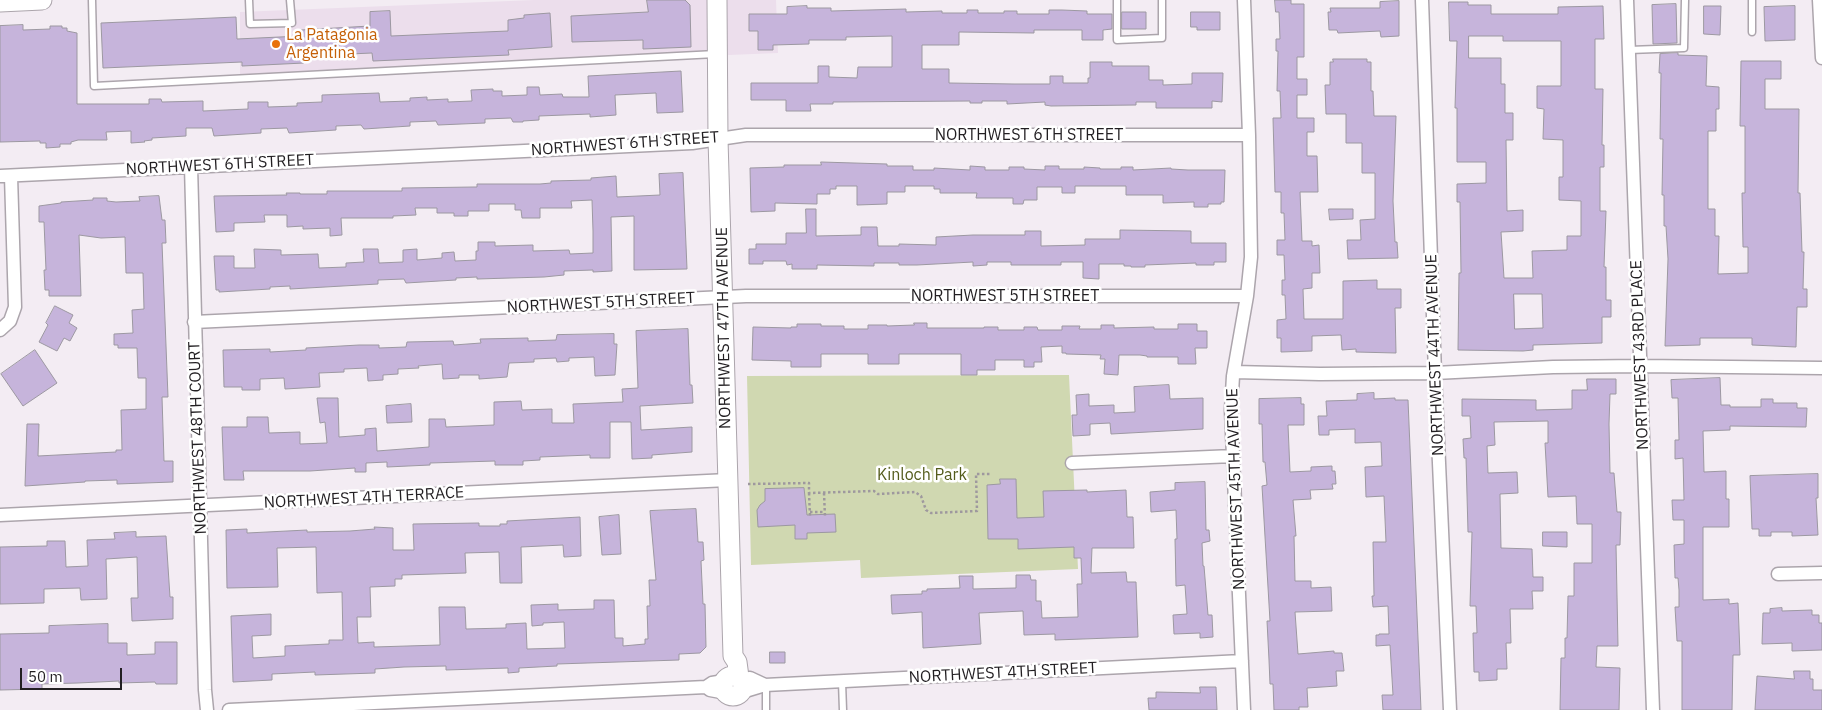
<!DOCTYPE html>
<html>
<head>
<meta charset="utf-8">
<style>
  body { margin:0 }
  #map { position:relative; width:1822px; height:710px; overflow:hidden; background:#f3ecf3; font-family:"IBM Plex Sans",sans-serif }
  canvas { display:block }
  .scale { position:absolute; left:20px; top:668px; width:102px; height:22px; box-sizing:border-box; border:2px solid #221f22; border-top:0; padding-left:6px; font-size:15px; line-height:18px; white-space:nowrap; color:#221f22; -webkit-text-stroke:4px #fff; paint-order:stroke }
</style>
</head>
<body>
<div id="map">
<canvas width="1822" height="710"></canvas>
<div class="scale">50 m</div>
</div>
<script>
const g = document.querySelector('canvas').getContext('2d');
g.lineJoin = 'round';
function fill(path, color) { g.fillStyle = color; g.fill(path, 'evenodd'); }
function stroke(path, color, width, dash) { g.strokeStyle = color; g.lineWidth = width; g.lineCap = dash ? 'butt' : 'round'; g.setLineDash(dash || []); g.stroke(path); }
function write(font, color, halo, rows, align = 'center') {
  g.font = font + ' "IBM Plex Sans",sans-serif'; g.lineWidth = 5; g.setLineDash([]); g.textBaseline = 'middle'; g.strokeStyle = halo; g.fillStyle = color; for (const [text, x, y, turn = 0] of rows) {
    g.save(); g.translate(x, y); g.rotate((+turn || 0) * Math.PI / 180); g.textAlign = isNaN(turn) ? turn : align; if (halo) g.strokeText(text, 0, 0); g.fillText(text, 0, 0); g.restore();
  }
}
fill(new Path2D(`
  M534 0H776L778 53 240 75V12Z`), '#ecdeec');
fill(new Path2D(`
  M1069 375 1078 569 861 578 860 560 751 565 747 376Z`), '#d0d8b1');
const building = new Path2D(`
  M647 0H685L690 5 691 47 643 49V40L572 42 571 16 648 12Z
  M1275 0H1291V4H1304V57H1297V79H1307V95H1297V118H1314V132H1307V156H1317L1318 192H1300L1302 241H1312V246L1319 245 1320 273H1312V288L1303 289 1304 319H1343V281L1377 280V289H1401V308H1395L1396 353 1356 352V349L1342 350 1341 335 1312 336V351L1281 352V338H1277V320L1286 319 1285 295H1282V280H1285L1284 255H1277V240H1285L1284 213H1281V192H1275L1273 118H1281L1280 91H1277L1278 51H1276V39H1280L1279 12H1276Z
  M1399 1V36L1381 37 1380 31 1338 33 1337 30H1329L1328 12H1331L1330 8H1380V2Z
  M1449 2H1468V5H1491V14H1558V7L1603 6 1604 39H1595V89H1603L1602 145H1604V167H1600V211H1606L1604 267H1606V300H1611V317H1602V343L1533 345V350L1523 351 1458 350 1459 273H1461L1460 202H1457V184L1486 183V162H1457V108H1455L1457 41H1450ZM1469 36H1503V41H1561V86H1537V108L1544 109 1543 139 1563 140V177H1559V200L1581 201V236H1567V250L1532 251 1533 278H1504L1501 232 1523 231V210L1507 211 1506 140H1513V113H1505V84H1501V58H1469ZM1514 294H1542L1543 328 1515 329Z
  M1676 4 1677 43 1653 44 1652 5Z
  M807 6V8H831V11L906 9V12L942 11V13H967V10H978V13H1004V11H1017V14H1049V10H1062L1087 11V14H1112V29L1103 30V40H1082V30H1034V33L959 32V45H922V69H949V83L1014 84H1050V76H1063V83H1088V78H1090V62H1112V66H1149V80H1163V85L1192 84V73H1223L1222 102 1212 101V108H1156V102H1136V105L1051 106 1045 105V102L1007 104V101H982V103H970V101L833 102V104H810L811 111H786V100H751V83H818V66H829V77L857 78 858 67H892V36L846 37V40H809V44L773 45V50H758V31H749V14H787V7Z
  M1704 6H1721L1720 35 1704 34Z
  M1795 6V40L1765 41 1764 7Z
  M390 11 391 36 508 31V20L524 18V15L550 13 552 47 508 50 509 55 373 61 372 53 304 56V63L242 66V62L103 68 101 23 236 17 237 39 301 36V30L370 26V12Z
  M1122 12H1146V29H1122Z
  M1191 12H1220V30H1197V27H1191Z
  M23 25V30L50 29V26H62V28H67V31L77 33V104H149V99H161L162 102 203 101V111L248 109V102H268V107L297 106V103L322 102V95L379 93 380 102 410 101V98L427 97V100L448 99V102L472 101 471 90 493 89V91H502V96L527 95V87H539L540 95 562 94 563 97H589L588 76 681 71 683 112 657 113 656 93 615 95 616 115 590 117V114L539 116V120L523 121V122H513L511 118 485 119V123L438 125 436 121 410 122V126L364 129 361 125 336 126V130L289 133 287 128 261 129V133L214 136 212 128H186V136L152 138V140L144 141 145 142 131 143V131L106 132 107 140H78L71 142V144H60V147L46 148V143H40V141L0 142V26Z
  M1678 53V55L1707 56 1706 86 1719 87V109H1716V131H1708V209H1715V236H1719L1718 274 1748 273V247H1743L1742 193H1745V126H1740L1741 61H1781V79H1765V109H1799L1798 193H1800L1802 252H1804L1803 289H1807V307H1797L1796 347 1752 345V338H1700V345L1665 346 1668 259 1666 226H1664V195H1662L1663 139H1660L1661 73H1659L1660 54Z
  M1333 59H1367V62H1371V91H1373L1374 116H1396L1393 201 1395 242H1397L1398 258 1348 259 1347 240H1361L1360 220 1375 219V173H1362V143H1346V114H1326L1325 85H1330V62H1333Z
  M821 162 887 164V166H913V170H934V168L970 170V166L985 167V170H1009V167H1024V169L1045 170V166H1059V169H1084V167L1100 168V169H1121V167H1133V170L1171 168V169L1188 170H1225L1224 202H1221V204H1208V207H1194V202L1163 203V195H1126V186H1075V193H1062V187H1037V200H1024L1023 204H1013V198H976L977 193H940V189H934V186H905V192H887V204L857 205V186H836V189H830V194H817V204L775 203V211L751 212 750 168 784 167V165H821Z
  M683 173 687 269 634 270V216L611 217 612 271 593 272V270L564 271V275L544 277 477 279V277L456 278V280L406 283 404 279 378 280V284L290 289V286L270 287V289L219 292V290H216L214 256H234V268H255L254 249 281 250V255L318 254 319 268 346 267V263L364 262 363 249H378L379 263 403 262V250L417 249V260L442 258V253L454 252 455 261 476 260V251H478V242H495V246L533 245V251L569 250 570 254 593 253V231L592 200 571 201 572 208H540V218H522L521 210H515V204H489V211H468V216H454V213H437V208H415L416 215 393 216V218H341L342 235 330 236V228L303 229V226L287 227V215H264L265 222 234 223V231L216 232 214 196 287 195 286 193H300V194H327V191H402V188L474 187H477V184H540L551 183V181L591 180V178L616 176 617 197 660 195 659 174Z
  M159 196 162 220H165L166 243H162L168 397H162L164 461H173V482L117 484V480L85 481V482L25 486 27 424H39L38 456 116 452V450H122L121 410 146 409V378H138L137 348H118V345H114V334L133 333 132 310 144 309 143 273H126L125 237 101 238 79 235 81 296H49V290H45L44 270H46L44 222H39V206L61 203V202L93 200V198H107V201L116 202 140 201 139 197Z
  M806 209H816V236L861 235V227H877L878 246H899V244L936 245V237L973 235H1025V231H1041V246L1085 245V239H1120V230L1191 231V243H1226V262H1214V265H1196V263L1145 265V267H1131V266H1124V264H1099V279L1083 278V262H1061V265H1011V262H987V265L973 266V262L917 265H899V263H874V266L817 265V269H792V264L787 265 786 261H763V264H749V249H756V244H786V233H806Z
  M1329 209H1353V219L1330 220Z
  M55 306 73 315 69 323 77 328 70 341 64 338 57 351 39 342 48 325 46 323Z
  M914 323H927V328H984V327H998V330H1024V327H1037L1038 330H1062V326H1080L1079 329H1101V325H1114V328L1154 327V329H1178V324H1197V331H1207V348H1195L1196 364H1178V357H1147V356L1140 355H1119L1118 375 1104 374 1105 359H1100L1101 355 1066 354V353H1062V346L1041 347 1042 362H1034V367H1024V360H995V370H977V375H961V354H899V364H868V354H821V367H791V361L752 360 753 327 791 328V327H797V324H821V326H844V329H868V325H887V326L914 325Z
  M688 329 690 385H692L693 403 640 406 641 430 692 427V452L652 455V458L632 459 631 422H610V458H590V455L540 457V460L523 461V465H495V461L430 463V465L387 467V462L366 463V472H355V468L310 471H243L244 480H224L222 427H247V417H268L269 433 300 432V444L327 443 325 422 320 423 317 398H338L339 437 365 435V429L376 428 377 451 429 447V419H445L446 427 494 425V402L521 401 522 410 552 409V423H574L573 404 623 402 622 389 638 388 636 331Z
  M614 334V344H617L615 375 595 376 594 357 569 358V361L557 362 556 358 534 359V362L509 363 507 377 479 379V375H459V378L443 379 442 364 418 366 419 368 398 369V374L383 375V380L368 381 367 368 344 369V372L319 373 320 387 285 389 284 378 260 379V390H242V387H224L223 350 270 349V352L306 350V348L359 345H379V348L406 347 407 342 453 341 454 345 481 343 480 339 528 338V341L556 340 557 335Z
  M35 350 57 383 23 406 1 374Z
  M1720 378 1721 405H1730V407H1761V399H1773V403H1797V408H1807L1806 427 1730 426V430L1703 431 1704 472 1726 471V499H1729V527H1703V600L1729 599V604L1738 603 1740 655H1733L1732 710H1682V641H1677L1675 607H1679V590L1678 578H1675L1674 545 1684 544V520H1673L1672 500H1684L1683 458 1675 459V440H1679L1678 398H1672L1671 380Z
  M1587 379H1616V394H1610L1609 424 1610 473H1614L1617 512H1621L1620 545H1616L1618 646H1597L1596 667 1620 668 1619 710H1560L1561 658H1565V638H1567L1568 596H1574V563H1592V524H1577L1576 496 1548 497 1545 443H1548V421L1494 422 1495 445 1487 446 1488 473 1517 472 1518 493 1500 494 1501 548 1532 549 1533 577H1543V591H1532L1533 609H1510L1511 643H1506L1507 669H1497V680L1479 681V672H1474L1473 633H1477L1476 606H1470L1472 532H1468L1466 458H1464L1463 439 1471 438 1470 416H1462V399L1536 400V410L1572 409V390H1587Z
  M1169 385 1170 399 1203 398V429L1111 434 1110 423 1090 424V435L1073 436 1072 415H1077L1076 395 1089 394V406L1114 405V413L1135 412 1134 387Z
  M1374 393V399L1395 398V400H1408L1421 710H1383L1382 695H1393L1390 645 1376 646V635H1379V634H1389L1388 606 1373 607 1372 596H1374L1373 542H1386L1384 496 1366 497 1365 467 1382 466 1381 442 1355 443V429L1329 430V435H1319L1318 416H1327L1326 401 1357 400V394Z
  M1301 398V404H1304V425H1288L1290 472 1311 471V467L1332 466V471H1335L1336 484H1332L1333 489 1310 490 1311 499 1293 500 1296 536H1294L1295 581H1311V588L1331 587 1332 611 1295 612 1298 654 1334 651V653H1342L1344 671H1336L1337 686 1307 688 1308 707H1299V710H1274L1273 684H1270L1269 660 1267 621H1270L1262 486 1267 485 1265 462H1263L1262 424H1259V399Z
  M411 404 412 422 387 423 386 406Z
  M1818 474V498H1816L1818 535 1792 536V532H1771V536H1759V529H1752L1750 476Z
  M1000 479H1016L1017 518 1044 517 1043 491 1087 490V492L1126 490 1127 517H1133L1134 548H1092L1091 573 1126 572 1127 582H1136L1138 637 1055 640V634L1024 635 1023 611 979 613 981 644 923 648 922 612 892 614 891 595 922 594V591H927V589L960 588 959 576H973V589L1016 588V575H1030L1031 580H1036V601H1041L1042 618 1078 617 1077 584H1082L1081 558H1074V547L1018 549V539H988L987 485 1000 484Z
  M1205 482 1206 530H1209L1210 541 1202 543 1203 566H1204L1208 615H1212L1213 637 1200 638V633L1174 634 1173 615 1187 614 1185 585 1176 586 1175 539H1177L1176 510 1151 512 1150 492 1175 490V483Z
  M804 488 807 515 835 514 836 532 807 533V539H795V525L758 527 757 510 760 505 765 501V489Z
  M696 509 698 542H703L704 560 701 561 703 604H705L706 647 700 653 679 654V660L557 664V666L519 668V672L508 673V668L446 670V666L404 667 375 669V673L315 675V672L272 674V680L233 682 231 616 271 614V635L252 636 253 658 285 656V646L329 644V640H343L342 592 317 593 316 547 277 548 278 587 227 588 226 530 247 529V533L307 530V532L350 531 375 529 374 527 393 528V550H414L413 524 479 523V526H500V524H507V521L580 517 581 556 564 557 563 545 521 547 522 583H500L499 552 465 553 466 573 402 575V579H395V586L370 587 371 617H357L358 643 374 642V647L440 645 439 607H465L466 629 506 628V624L526 623 527 649 565 648 564 622 543 623V625L532 626 531 605 558 604V610L594 609V600H614L615 638H623V646L645 644V639H648L647 606H650L649 580H656L650 511Z
  M619 515 621 554 602 555 599 517Z
  M136 532V537L166 536 170 597H173V619L132 621 131 598H138L137 557 106 559 107 599 81 600 80 588 44 589V603L0 604V547L47 546V541H65L66 567 88 566 87 540 115 539 114 533Z
  M1543 532H1567V547L1543 546Z
  M1782 608V611L1812 610V615H1819V623H1822V650L1792 651V643L1762 644 1763 613H1770V609Z
  M108 624V643H127V655L155 654V642H177V684H156L155 682 119 683V681L78 683 42 684V689L0 690V634L49 633V626Z
  M770 652H785V663H770Z
  M1794 671H1810V679H1813V690H1822V710H1755L1757 676 1794 679Z
  M1200 687H1216L1217 710H1149L1148 698H1156V692L1200 693Z`);
fill(building, '#c6b4db');
stroke(building, '#9c98a1', 1);
const lane = new Path2D(`
  M92 0 94 86 716 54
  M249 0 250 24 292 23 290 0
  M1117 0V40L1162 38V0
  M1752 0V32
  M1629 50 1684 48 1685 0
  M842 682 843 710
  M766 710V685`);
const street = new Path2D(`
  M1422 0 1435 373 1450 710
  M1627 0 1653 710
  M1819 0 1822 58
  M191 166 205 690 207 710
  M0 176 692 143 746 135H1249
  M194 322 746 296H1247
  M0 330 10 321 15 307 11 176
  M1234 372 1320 374 1435 373 1553 367 1640 366 1822 368
  M1072 463 1233 456
  M0 515 728 480
  M1778 574 1822 573
  M742 679 750 678 765 685
  M706 687 710 690 726 693
  M742 692 765 685 1242 661
  M229 710 706 687 712 683 724 681
  M1244 710 1231 410 1233 376 1247 296 1251 257 1249 135 1244 0`);
const secondary = new Path2D(`
  M717 0 718 139 733 656 737 662 739 677
  M0 2 42 0
  M723 686a10 10 0 1 1 20 0a10 10 0 1 1-20 0Z`);
stroke(lane, '#aca5ac', 9);
stroke(street, '#aca5ac', 15);
stroke(secondary, '#aca5ac', 21);
stroke(new Path2D(`
  M748 484 809 483V493L874 491 878 494 915 492 921 496 926 510 931 513 977 511 976 474H990
  M809 493 810 516
  M824 493 825 517
  M810 512H825`), '#9e989e', 2.5, [2.5, 2.5]);
stroke(lane, '#fff', 6);
stroke(street, '#fff', 12);
stroke(secondary, '#fff', 19);
for (const [x, y, r, color] of [
  [276,44,5,"#e8710a"]
]) { const dot = new Path2D(); dot.arc(x, y, r, 0, 2 * Math.PI); g.fillStyle = color; g.fill(dot); stroke(dot, '#fff', 2); }
write('16px', '#c56008', '#fff', [
  ["La Patagonia",286,35],
  ["Argentina",286,53]
], 'left');
write('16px', '#221f22', '#fff', [
  ["NORTHWEST 6TH STREET",1029,135],
  ["NORTHWEST 6TH STREET",625,144,-4],
  ["NORTHWEST 6TH STREET",220,165,-3],
  ["NORTHWEST 5TH STREET",1005,296],
  ["NORTHWEST 5TH STREET",601,303,-3],
  ["NORTHWEST 47TH AVENUE",724,328,-91],
  ["NORTHWEST 44TH AVENUE",1435,355,-92],
  ["NORTHWEST 43RD PLACE",1640,355,-92],
  ["NORTHWEST 48TH COURT",198,438,-92],
  ["NORTHWEST 45TH AVENUE",1236,489,-92],
  ["NORTHWEST 4TH TERRACE",364,498,-3],
  ["NORTHWEST 4TH STREET",1003,673,-3]
]);
write('16px', '#545c1c', '#fff', [
  ["Kinloch Park",922,475]
]);
</script>
</body>
</html>
